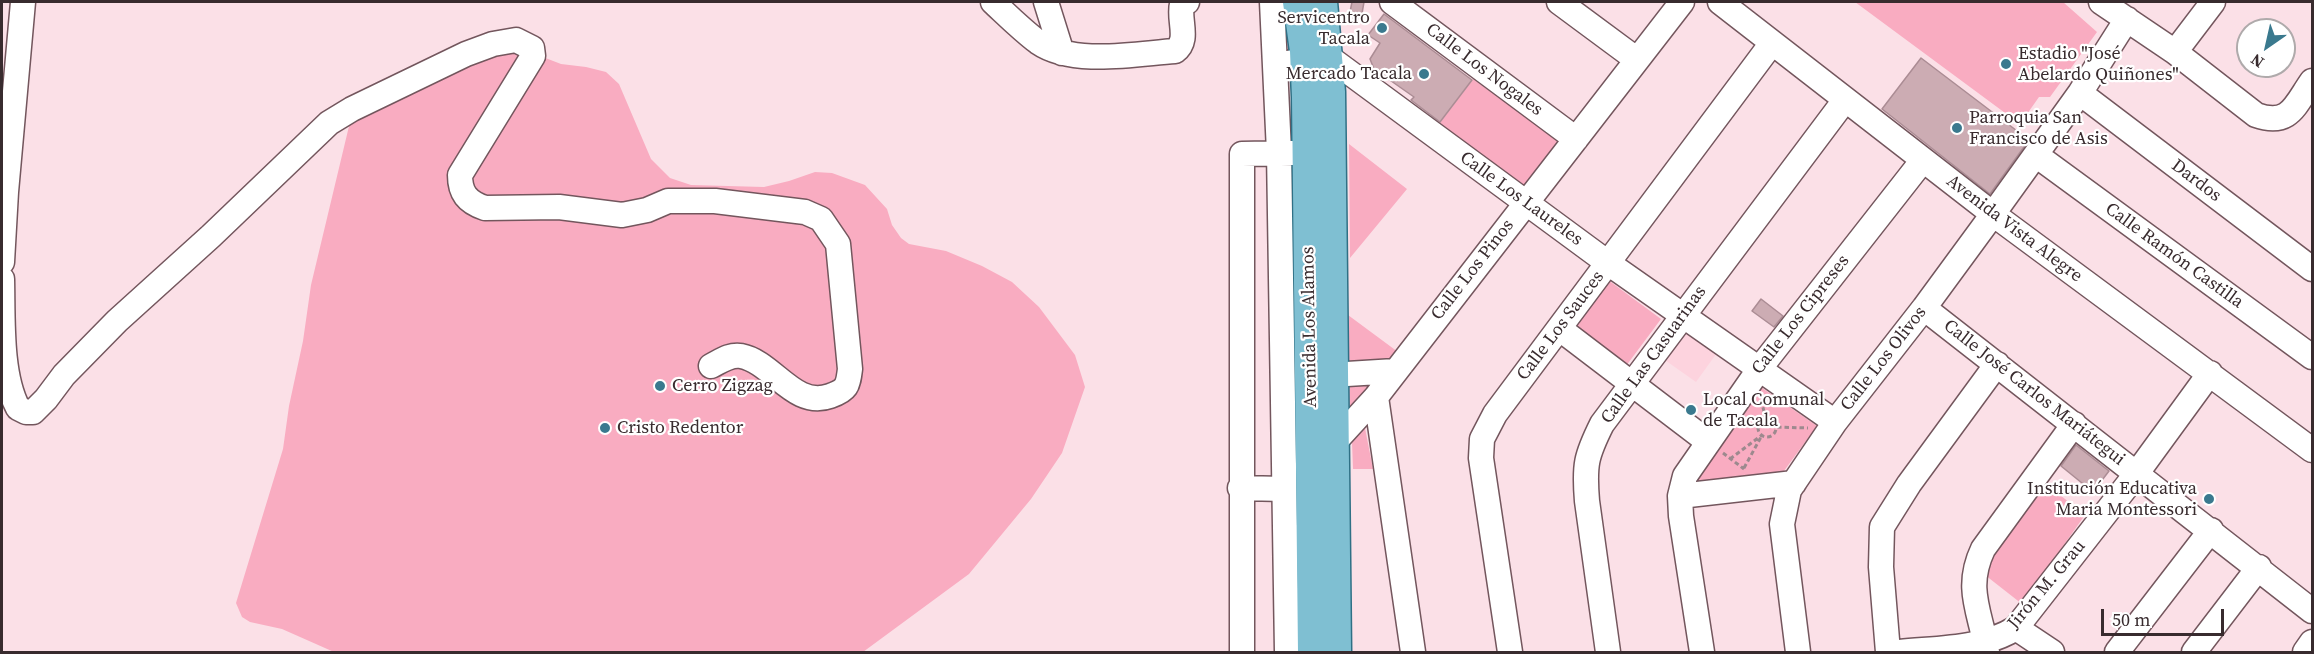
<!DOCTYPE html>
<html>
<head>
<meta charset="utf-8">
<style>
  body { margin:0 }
  #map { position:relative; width:2314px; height:654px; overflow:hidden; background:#fbe0e7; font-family:"Source Serif 4",serif }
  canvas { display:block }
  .frame { position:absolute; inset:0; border:3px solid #382b2e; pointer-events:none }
  .north { position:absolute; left:2236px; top:18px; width:60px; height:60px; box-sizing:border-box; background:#fff; border:2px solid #afaaab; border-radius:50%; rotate:214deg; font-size:16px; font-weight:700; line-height:24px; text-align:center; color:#382b2e }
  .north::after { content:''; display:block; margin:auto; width:21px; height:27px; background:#3a798e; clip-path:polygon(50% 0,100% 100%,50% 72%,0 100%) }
  .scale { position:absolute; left:2101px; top:609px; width:123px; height:27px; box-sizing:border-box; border:3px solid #382b2e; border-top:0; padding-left:8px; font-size:18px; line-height:21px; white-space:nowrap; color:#382b2e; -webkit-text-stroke:4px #fff; paint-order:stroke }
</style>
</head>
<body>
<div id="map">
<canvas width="2314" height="654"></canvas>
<div class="frame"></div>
<div class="north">N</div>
<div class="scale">50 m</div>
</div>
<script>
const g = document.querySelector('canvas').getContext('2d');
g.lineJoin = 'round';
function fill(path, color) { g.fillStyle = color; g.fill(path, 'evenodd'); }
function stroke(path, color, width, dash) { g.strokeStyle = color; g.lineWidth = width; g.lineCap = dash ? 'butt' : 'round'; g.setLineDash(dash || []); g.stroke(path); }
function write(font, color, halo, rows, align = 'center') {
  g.font = font + ' "Source Serif 4",serif'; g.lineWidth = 4.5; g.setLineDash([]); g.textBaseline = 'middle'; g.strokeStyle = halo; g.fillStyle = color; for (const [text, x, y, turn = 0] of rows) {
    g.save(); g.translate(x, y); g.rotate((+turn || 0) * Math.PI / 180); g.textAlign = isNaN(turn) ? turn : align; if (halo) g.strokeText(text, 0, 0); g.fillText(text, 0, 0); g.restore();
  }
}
fill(new Path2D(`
  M1685 326 1719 350 1696 382 1662 358Z`), '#fdd3de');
fill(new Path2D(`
  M1855 2H2063L2097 32 2050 97H2039L2020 124Z
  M517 47 561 64 586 67 606 72 619 84 651 159 670 178 691 185 764 187 789 181 815 172 832 173 865 185 887 209 892 225 901 238 909 244 946 251 982 266 1012 282 1039 307 1075 355 1085 387 1062 453 1031 499 969 574 863 652H334L282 629 250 622 242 617 236 603 283 449 289 406 303 341 311 285 350 122 462 60Z
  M1473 79 1559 140 1522 188 1436 128Z
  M1349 144 1407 189 1350 258Z
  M1604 277 1661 319 1623 370 1566 328Z
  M1348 315 1398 352 1387 364H1348Z
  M1376 380 1345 415 1344 388Z
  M1755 383 1817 426 1778 479 1694 491 1691 478Z
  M1365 428 1373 469H1353L1352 442Z
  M2045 483 2085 515 2022 604 1985 575 1991 557Z`), '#f9acc1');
const building = new Path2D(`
  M1352 2H1364L1361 19 1349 17Z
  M1384 14 1472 80 1440 122 1411 100 1414 97 1374 69 1370 59 1380 43 1368 35Z
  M1921 58 2029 140 1990 194 1882 109Z
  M1761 299 1783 316 1774 327 1752 311Z
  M2076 445 2109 471 2093 492 2061 466Z`);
fill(building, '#ccacb3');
stroke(building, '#ab8c94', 1.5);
const minor = new Path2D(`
  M993 2C1007 15 1022 30 1038 42 1073 66 1134 54 1175 51 1190 40 1178 20 1182 4L1187 2
  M1046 2 1062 53
  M1272 2 1279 152 1287 652
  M1392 2 1576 139
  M1559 2 1636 59
  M1720 2 1993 214 2312 450
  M2101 2 2175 52 2256 115C2290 127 2295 105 2312 81
  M2175 52 2213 2
  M1276 65 1327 56 1608 263 1835 422
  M2080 93 2312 269
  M2036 155 2312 357
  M2 262 6 192 23 2
  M2 279C3 318 0 374 18 408L26 412H33L46 399 64 375 117 321 211 236 329 123 352 109 466 54 493 44 516 40 532 48 533 56 460 175C460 193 467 202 485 208L559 207 622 215 647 210 668 201H715L805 212 821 219 838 244 850 369C848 386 847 390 830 396 794 409 773 362 741 356 730 354 721 361 711 366
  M1924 308 2312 611
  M1560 329 1707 441
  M1331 375 1395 371
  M1376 397 1413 652
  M1332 445 1376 397 1682 2
  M1240 488 1284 489
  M1680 496 1794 483
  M2016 628 2052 652
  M1242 652V154L1293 153
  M1510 652 1481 458 1482 439 1495 414 1772 43
  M1608 652 1587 501C1584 465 1586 456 1602 424L1845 100
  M1702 652 1681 516 1680 496 1685 476 1760 368 1923 160
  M1798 652 1782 524 1789 490 1835 422 1924 308 1993 214 2080 93 2127 19
  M1888 652 1881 567 1882 527 1909 484 1997 364
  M1900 652C1938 648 1983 649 2016 628L2137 473 2210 373
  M1987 652C1981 613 1964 589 1983 549L2074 424
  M2117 652 2211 530
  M2194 652 2259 567
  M2305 652 2312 642`);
const major = new Path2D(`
  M1298 2 1305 51 1307 97 1313 652
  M1322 2 1330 92 1336 652`);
stroke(minor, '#73565d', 27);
stroke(major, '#2f7085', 33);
stroke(new Path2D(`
  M1761 400 1766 419
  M1758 428a9 9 0 1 1 18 0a9 9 0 1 1-18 0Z
  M1777 427 1808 428
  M1723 453 1744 469
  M1730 459 1762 435
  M1744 468 1761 437`), '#9d898e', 3, [4.5, 3]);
stroke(minor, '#fff', 24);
stroke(major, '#7fbfd2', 30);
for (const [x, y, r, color] of [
  [1382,28,6,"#3a798e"],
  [2006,64,6,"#3a798e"],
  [1424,74,6,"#3a798e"],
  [1957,128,6,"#3a798e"],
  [660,386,6,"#3a798e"],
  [1691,410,6,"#3a798e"],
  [605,428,6,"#3a798e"],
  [2209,499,6,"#3a798e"]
]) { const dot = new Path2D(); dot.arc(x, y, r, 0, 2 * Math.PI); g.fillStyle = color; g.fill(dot); stroke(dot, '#fff', 2); }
write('18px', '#382b2e', '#fff', [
  ["Servicentro",1370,18,"right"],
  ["Tacala",1370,39,"right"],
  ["Estadio \"José",2018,54],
  ["Abelardo Quiñones\"",2018,75],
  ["Mercado Tacala",1412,74,"right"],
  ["Parroquia San",1969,118],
  ["Francisco de Asis",1969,139],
  ["Cerro Zigzag",672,386],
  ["Local Comunal",1703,400],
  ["de Tacala",1703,421],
  ["Cristo Redentor",617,428],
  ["Institución Educativa",2197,489,"right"],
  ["Maria Montessori",2197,510,"right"]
], 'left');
write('18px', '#382b2e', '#fff', [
  ["Calle Los Nogales",1484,70,37],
  ["Dardos",2196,181,37],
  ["Calle Los Laureles",1521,199,36],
  ["Avenida Vista Alegre",2014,229,37],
  ["Calle Ramón Castilla",2174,256,36],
  ["Calle Los Pinos",1473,270,-52],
  ["Calle Los Cipreses",1801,315,-52],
  ["Calle Los Sauces",1561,326,-53],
  ["Avenida Los Alamos",1310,327,-91],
  ["Calle Las Casuarinas",1654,355,-54],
  ["Calle Los Olivos",1884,359,-52],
  ["Calle José Carlos Mariátegui",2034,393,38],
  ["Jirón M. Grau",2047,585,-50]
]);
</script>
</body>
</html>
